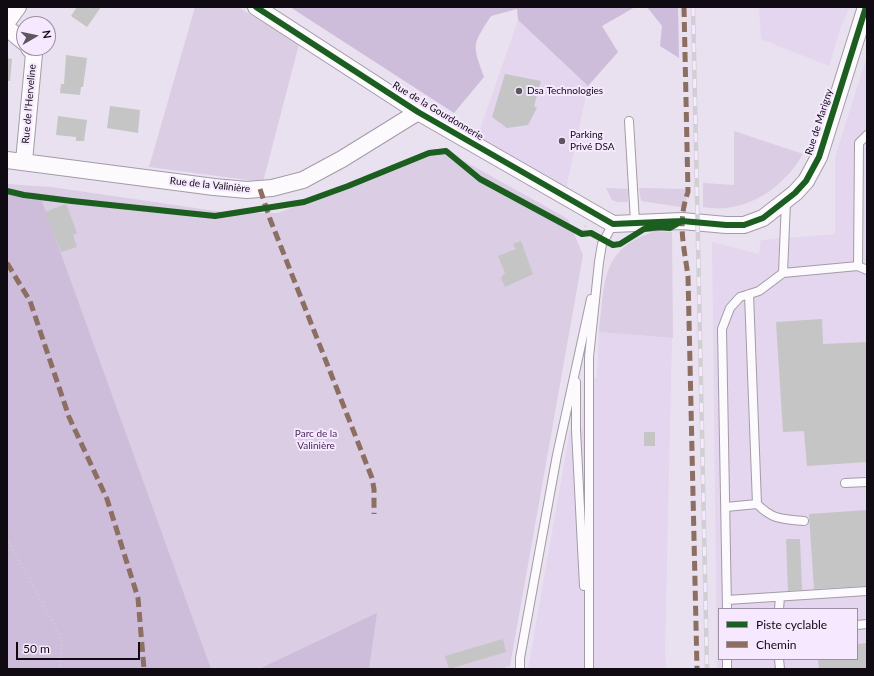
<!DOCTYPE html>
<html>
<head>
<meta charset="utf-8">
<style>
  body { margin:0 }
  #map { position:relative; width:874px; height:676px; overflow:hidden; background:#e9e1ef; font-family:Lato,sans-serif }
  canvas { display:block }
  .frame { position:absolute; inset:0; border:8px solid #100b13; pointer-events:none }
  .legend { position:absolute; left:718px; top:608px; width:140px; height:52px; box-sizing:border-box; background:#f6e9ff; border:1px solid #9a90a1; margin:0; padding:5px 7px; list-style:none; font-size:12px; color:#100b13 }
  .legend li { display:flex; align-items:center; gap:8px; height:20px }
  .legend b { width:20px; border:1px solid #9a90a1 }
  .north { position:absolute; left:16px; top:16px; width:40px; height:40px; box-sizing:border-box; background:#f6e9ff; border:1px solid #9a90a1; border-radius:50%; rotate:81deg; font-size:11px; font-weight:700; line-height:16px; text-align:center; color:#100b13 }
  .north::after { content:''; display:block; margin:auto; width:14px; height:18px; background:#5c5660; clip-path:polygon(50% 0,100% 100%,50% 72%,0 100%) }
  .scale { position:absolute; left:16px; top:642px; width:124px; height:18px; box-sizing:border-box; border:2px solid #100b13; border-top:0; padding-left:5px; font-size:12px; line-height:14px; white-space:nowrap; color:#100b13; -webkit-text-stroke:3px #f6e9ff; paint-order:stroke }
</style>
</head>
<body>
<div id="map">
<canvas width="874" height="676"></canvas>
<div class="frame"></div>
<ul class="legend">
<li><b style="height:5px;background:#1b5e20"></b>Piste cyclable</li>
<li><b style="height:5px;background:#8d6e63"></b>Chemin</li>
</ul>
<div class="north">N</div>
<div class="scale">50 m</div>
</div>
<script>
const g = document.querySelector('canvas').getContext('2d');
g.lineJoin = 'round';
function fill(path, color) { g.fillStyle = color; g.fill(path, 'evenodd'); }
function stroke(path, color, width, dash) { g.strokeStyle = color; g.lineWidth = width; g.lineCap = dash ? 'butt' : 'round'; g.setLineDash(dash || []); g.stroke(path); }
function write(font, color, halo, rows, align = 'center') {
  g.font = font + ' Lato,sans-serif'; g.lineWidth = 4; g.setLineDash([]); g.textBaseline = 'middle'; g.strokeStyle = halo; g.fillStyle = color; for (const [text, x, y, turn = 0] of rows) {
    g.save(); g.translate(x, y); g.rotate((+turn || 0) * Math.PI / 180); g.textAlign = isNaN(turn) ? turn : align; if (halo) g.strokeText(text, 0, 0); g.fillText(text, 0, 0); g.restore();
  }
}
fill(new Path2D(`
  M759 7H850L841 26 829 66 761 39Z
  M518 20 588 86 566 189 477 138Z
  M867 56V669H717L712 242 759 254 761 240 835 234V157ZM719 609H857V659H719Z
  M599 332 672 338 665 649 666 669H528L570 430 582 429 584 378H597Z`), '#e4d6ee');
fill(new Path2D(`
  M195 7H238L299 44 263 182 149 167Z
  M734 131 803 154C783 189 744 215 703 207V183L734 185Z
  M435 149 457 157 568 219 583 255 510 666 500 669H7V184L51 187 230 213H278L409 162Z
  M606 188 628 189V202H618L612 200Z
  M639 188 686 189 687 208 641 201Z
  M656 231 672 232 673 338 599 332C605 282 600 248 656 231Z`), '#dbcde4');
fill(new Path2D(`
  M290 7H635L602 26 618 52 588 86 518 20 517 9 491 16C472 46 472 43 484 77L454 113Z
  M647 7H678L679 58 660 46 662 26Z
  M7 191 39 193 211 669H7Z
  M377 613 369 669H259Z`), '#cebdda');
fill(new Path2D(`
  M77 7H101L87 27 71 16Z
  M66 55 87 58 83 87H81L80 95 60 93 61 84H64Z
  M7 58 12 59 10 81H7Z
  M505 74 541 81 534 106 537 108 528 125 507 128 492 117Z
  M110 106 140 110 138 133 107 128Z
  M58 116 87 120 84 141H76V137L56 135Z
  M66 204 77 233 73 235 77 247 61 252 45 212Z
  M521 241 533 274 505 287 501 278 505 273 498 256 516 249 513 244Z
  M822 319 823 344 867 342V462L807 466 804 431 783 432 776 322Z
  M644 432H655V446H644Z
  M867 510V586L814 589 809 514Z
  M786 539H800L802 590 788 591Z
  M503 639 506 652 449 669 445 656Z
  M867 643V669H819L818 659H857V644Z`), '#c4c5c4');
const service = new Path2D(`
  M629 121 635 222
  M858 266 859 143 867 135
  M783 273 858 266 867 270
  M749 294 757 504C773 520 782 519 804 521
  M576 382V430L584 586
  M845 483 867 482
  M726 507 757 504
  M727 600 867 591
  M727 609 722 329 730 308 740 297 759 291 783 273 786 201
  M779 609 780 597
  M857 625 867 624
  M727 659V669
  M779 659 780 669
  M520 669V658L557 455 591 299
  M589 669V357L599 262 602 244 613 224`);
const minor = new Path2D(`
  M256 7 418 112 613 224 682 221 726 225H744L763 218 795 193 806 181 819 157 866 7
  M7 22 18 7
  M7 28 24 42
  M7 160 214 187 247 190 272 188 303 180 342 159 418 112
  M24 161 34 54 29 48`);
stroke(service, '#a29ca7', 10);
stroke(minor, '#a29ca7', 18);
stroke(new Path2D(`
  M582 234 586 225
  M7 539 62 639 60 669`), '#d0cdd2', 2.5, [1, 3]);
stroke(service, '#fcfafd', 8);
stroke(minor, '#fcfafd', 16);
const rail = new Path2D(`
  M693 7 707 669`);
stroke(rail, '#d2cfd4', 4.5);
stroke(rail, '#f6e9ff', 3, [9]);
stroke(new Path2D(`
  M684 7 688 192C677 222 684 246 688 276L697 669
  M260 189 270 219 372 478 374 489V514
  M7 263 30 301 69 417 107 499 138 598 144 669`), '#8d6e63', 5, [10, 5]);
stroke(new Path2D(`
  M256 7 418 112 613 224 682 221 726 225H744L763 218 795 193 806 181 819 157 866 7
  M7 191 24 195 72 201 215 216 304 202 348 186 429 153 446 151 480 179 582 234 591 233 613 245 620 244 644 229 660 227 670 228 682 221`), '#1b5e20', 6);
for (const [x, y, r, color] of [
  [519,91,4,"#5c5660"],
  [562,141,4,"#5c5660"]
]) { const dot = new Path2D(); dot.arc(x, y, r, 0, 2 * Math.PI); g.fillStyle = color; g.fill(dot); stroke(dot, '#f6e9ff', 1.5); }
write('10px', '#100b13', '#f6e9ff', [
  ["Dsa Technologies",527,91],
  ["Parking",570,135],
  ["Privé DSA",570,147]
], 'left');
write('10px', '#100b13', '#f6e9ff', [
  ["Rue de l'Herveline",29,104,-85],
  ["Rue de la Gourdonnerie",438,111,31],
  ["Rue de Marigny",819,122,-72],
  ["Rue de la Valinière",210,185,6]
]);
write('10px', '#4a2a5d', '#f6e9ff', [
  ["Parc de la",316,434],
  ["Valinière",316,446]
]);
</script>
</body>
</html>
